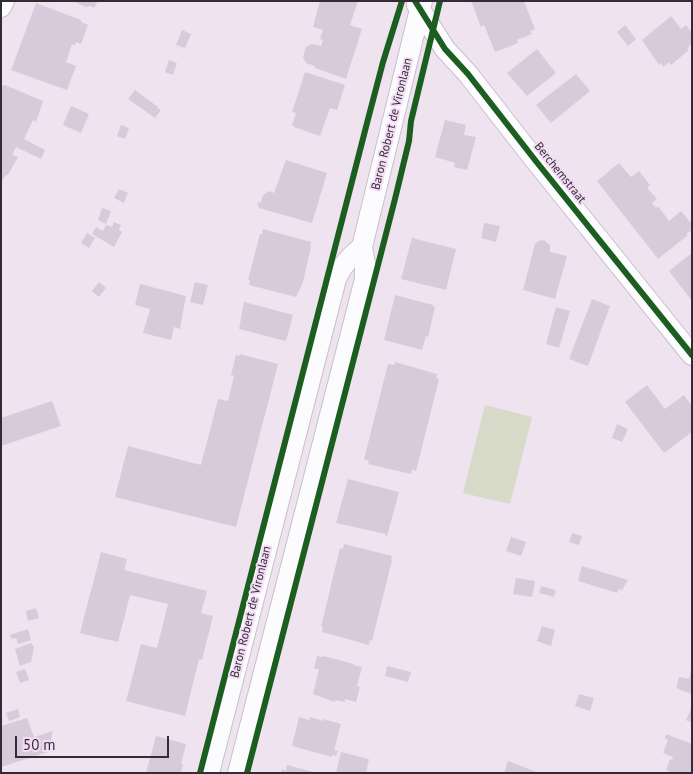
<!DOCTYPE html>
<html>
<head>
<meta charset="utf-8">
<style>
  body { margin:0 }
  #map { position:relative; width:693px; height:774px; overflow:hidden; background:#eee3ef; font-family:"PT Sans",sans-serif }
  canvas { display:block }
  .frame { position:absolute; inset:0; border:2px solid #342c35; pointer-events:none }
  .scale { position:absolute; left:15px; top:736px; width:154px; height:22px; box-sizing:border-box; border:2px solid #342c35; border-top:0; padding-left:6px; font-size:15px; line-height:18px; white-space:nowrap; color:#342c35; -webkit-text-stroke:4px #f2ddf5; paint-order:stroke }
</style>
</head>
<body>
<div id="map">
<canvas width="693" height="774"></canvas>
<div class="frame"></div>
<div class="scale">50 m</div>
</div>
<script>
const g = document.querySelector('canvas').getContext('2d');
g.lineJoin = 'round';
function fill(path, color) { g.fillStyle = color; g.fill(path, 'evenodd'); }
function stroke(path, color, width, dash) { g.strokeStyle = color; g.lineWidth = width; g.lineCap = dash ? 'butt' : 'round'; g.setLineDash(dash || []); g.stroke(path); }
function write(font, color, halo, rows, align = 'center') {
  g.font = font + ' "PT Sans",sans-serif'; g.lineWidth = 4; g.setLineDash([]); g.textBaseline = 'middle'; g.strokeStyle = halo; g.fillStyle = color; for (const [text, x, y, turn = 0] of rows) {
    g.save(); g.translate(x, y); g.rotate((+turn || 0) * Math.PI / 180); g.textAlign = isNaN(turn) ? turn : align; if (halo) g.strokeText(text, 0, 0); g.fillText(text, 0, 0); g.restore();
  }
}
fill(new Path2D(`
  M485 405 532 417 510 504 463 493Z`), '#d7dac9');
fill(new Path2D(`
  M73 1H98L94 8 90 6 86 7Z
  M320 1H358L350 25 362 29 346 79 315 68V66L306 63 303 57 306 47 312 44 321 46 323 40 320 39 323 30 313 27Z
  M471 1H524L535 29 530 31 532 34 517 40 518 43 495 52 484 25 481 27Z
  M36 3 81 20V22L88 25 81 44 76 42 75 45 72 44 66 62 76 66 67 90 11 70Z
  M671 16 681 29 686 25 692 33V44L687 48 689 50 671 65 669 62 663 67 661 63 659 65 642 40Z
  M625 25 636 39 628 46 617 32Z
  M182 30 191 34 185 48 176 45Z
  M537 49 556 73 527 96 507 73Z
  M169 60 177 63 173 75 165 72Z
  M305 72 345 85 337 110 330 108 320 136 294 127V126L292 125 296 113 292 112Z
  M576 74 590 91 551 123 536 105Z
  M5 85 43 101 36 122 33 120 24 139 45 150 41 159 16 147 12 155 18 157 8 175H6L1 182V86Z
  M135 90 158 107 157 108 161 110 155 118 128 99Z
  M71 106 89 114 81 133 63 125Z
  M445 120 466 125 464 135 476 137 467 170 454 167 455 163 435 157Z
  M121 125 129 128 125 139 117 136Z
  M286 160 327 173 312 223 259 208 257 203 261 202 263 195 269 191 274 193Z
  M619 163 631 177 639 171 650 185 647 188 657 199 652 203 656 208 658 206 669 221 681 211 692 224V230L686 234 688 235 658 259 597 181Z
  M119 189 128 193 124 203 114 198Z
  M102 208 111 211 106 224 98 220Z
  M114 222 121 225 119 230 122 232 114 247 92 234 96 227 103 231 106 225 112 227Z
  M484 223 500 226 496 242 481 238Z
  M263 229 311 242 310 247H311L303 282 296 297 249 285 250 280H248L260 234H262Z
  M87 233 95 238 89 248 81 243Z
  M412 238 456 249 446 290 401 279Z
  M544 240 550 245V252L567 256 555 299 523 290 535 244 538 241Z
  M692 253V301L669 271Z
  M99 282 106 288 99 297 92 291Z
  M195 282 208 285 203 305 190 302Z
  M140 284 186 296 180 329 174 327 171 340 143 333 150 309 135 305Z
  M395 295 433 305V306L435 307 428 337 426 336 422 350 384 340Z
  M592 299 610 306 588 366 569 359Z
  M244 302 293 315 286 341 239 329Z
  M556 307 570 311 559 348 546 344Z
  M240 354 278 364 236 527 115 497 128 446 201 465 218 399 228 401 234 376 231 375 236 355 239 356Z
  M395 362 437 374 436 378 439 379 416 471 412 470 411 474 368 464 369 461 364 459 388 364 394 365Z
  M647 385 665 409 684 395 692 406V432L664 453 625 402Z
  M52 401 61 426 1 446V418Z
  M617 424 628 429 622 442 612 438Z
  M348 479 399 492 387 536H385L386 534 336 523Z
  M572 533 582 536 579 545 569 542Z
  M511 537 526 542 521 556 506 551Z
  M344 544 392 556 391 560H392L372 641 370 640 369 645 322 632 323 627H321L340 548 343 549Z
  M101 552 127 559 124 570 207 591 201 613 213 616 202 660 199 659 185 716 126 701 141 644 157 648 168 604 130 595 118 642 80 633Z
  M582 566 628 580 622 590 619 589 617 593 578 581Z
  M516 578 535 581 532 597 513 594Z
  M541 586 556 590 554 597 539 593Z
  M36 608 39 618 28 621 26 611Z
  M542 626 555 630 551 646 537 641Z
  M28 629 31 640 18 644 16 638 12 639 10 635Z
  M31 643 34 647 31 662 20 666 15 649Z
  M317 656 322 657 323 656 354 664V665L362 667 357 686 360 687 356 702 345 699V702L335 700V702L313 694 319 670 314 668Z
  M387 666 411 672 408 682 385 676Z
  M25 669 29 680 20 683 16 672Z
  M691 670H692V694L676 688 679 677 689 679Z
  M579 694 594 698 590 711 575 706Z
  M692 707V723L686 720Z
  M18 709 20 717 9 721 6 713Z
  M299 717 310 720V717L323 721V719L341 724 334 750 338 751 336 756 332 755V757L292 746Z
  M27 718 34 737 53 731 48 752 1 767V726Z
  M666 734 692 744V773H672L666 770 670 759 672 760 673 757 663 753 668 740 665 738Z
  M156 736 186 744 181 764H183L181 773H146Z
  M341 752 369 759 366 773H336Z
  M508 761 539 773H504Z
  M287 765 314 772V773H281L282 769 286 771Z`), '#d7cbdb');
const minor = new Path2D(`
  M417 5 445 49 468 74 535 160 692 355
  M1 7 4 1
  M209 773 336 279C342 265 350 257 362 247
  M238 773 365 279V264L362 247 422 1`);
stroke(minor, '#c9c0ca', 22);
stroke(minor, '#fcfbfd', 20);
stroke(new Path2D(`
  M415 1 445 49 468 74 535 160 692 355
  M200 773 367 123 383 62 402 1
  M247 773 395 199 409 141 411 121 440 1`), '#1b5e20', 6);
write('12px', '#342c35', '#f2ddf5', [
  ["Baron Robert de Vironlaan",392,124,-76],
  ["Berchemstraat",560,173,51],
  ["Baron Robert de Vironlaan",251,612,-76]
]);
</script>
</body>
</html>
